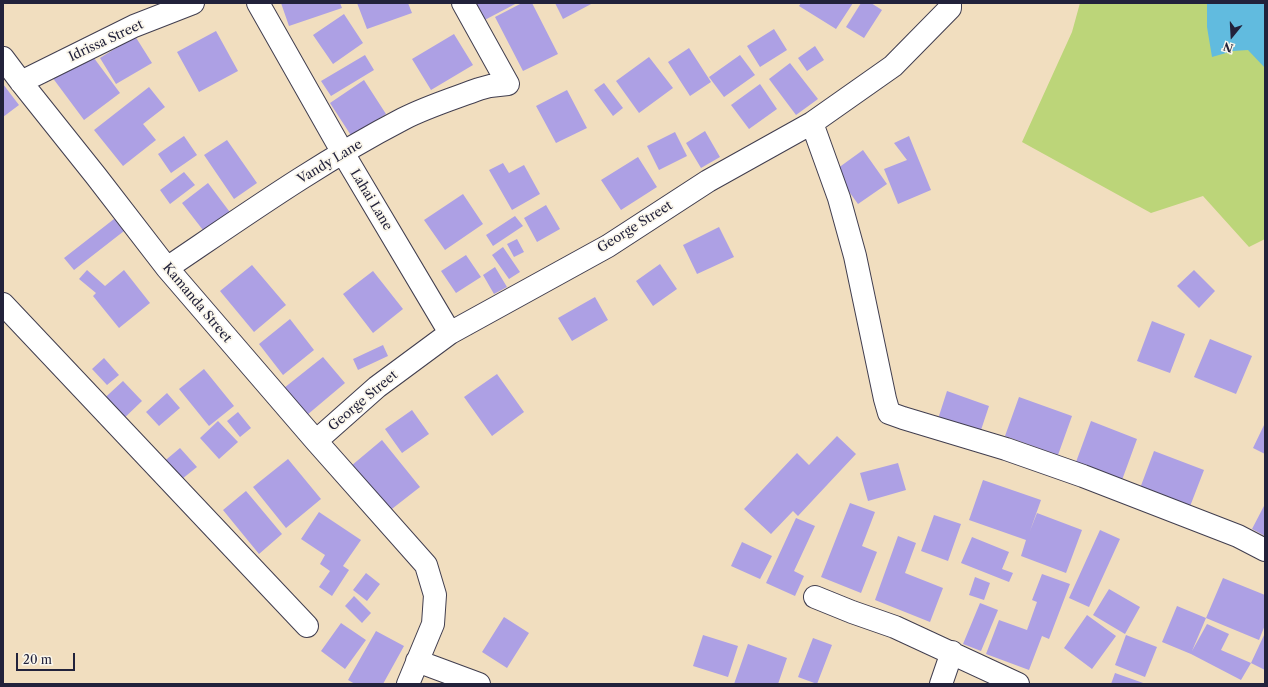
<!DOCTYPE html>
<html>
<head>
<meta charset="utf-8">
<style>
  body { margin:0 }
  #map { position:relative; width:1268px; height:687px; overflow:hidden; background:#f1debf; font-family:"Libre Caslon Text",serif }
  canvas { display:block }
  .frame { position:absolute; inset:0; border:4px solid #22223b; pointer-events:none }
  .north { position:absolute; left:1212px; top:16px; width:40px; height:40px; -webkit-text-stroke:3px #fbf7ec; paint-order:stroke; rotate:198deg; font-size:11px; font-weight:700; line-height:16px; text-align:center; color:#22223b }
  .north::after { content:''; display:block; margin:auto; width:14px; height:18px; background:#22223b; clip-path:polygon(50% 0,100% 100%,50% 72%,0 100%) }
  .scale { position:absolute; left:16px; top:653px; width:59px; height:18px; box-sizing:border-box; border:2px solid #22223b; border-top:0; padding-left:5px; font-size:12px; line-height:14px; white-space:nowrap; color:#22223b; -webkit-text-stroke:3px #fbf7ec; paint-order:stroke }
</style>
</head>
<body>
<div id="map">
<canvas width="1268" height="687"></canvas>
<div class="frame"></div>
<div class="north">N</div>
<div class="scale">20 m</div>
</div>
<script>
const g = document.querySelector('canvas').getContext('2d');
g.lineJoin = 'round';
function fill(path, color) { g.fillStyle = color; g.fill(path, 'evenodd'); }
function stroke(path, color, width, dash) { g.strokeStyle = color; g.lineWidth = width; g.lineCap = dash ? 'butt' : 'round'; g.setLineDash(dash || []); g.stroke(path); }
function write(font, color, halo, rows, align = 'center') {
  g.font = font + ' "Libre Caslon Text",serif'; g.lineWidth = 3.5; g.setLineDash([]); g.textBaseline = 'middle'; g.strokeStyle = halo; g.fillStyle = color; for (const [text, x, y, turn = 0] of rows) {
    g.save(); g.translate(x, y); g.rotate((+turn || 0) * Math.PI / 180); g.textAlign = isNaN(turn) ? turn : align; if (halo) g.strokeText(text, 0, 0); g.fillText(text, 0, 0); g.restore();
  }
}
fill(new Path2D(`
  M1080 3H1265V239L1249 247 1203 196 1151 213 1022 142 1072 32Z`), '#bcd579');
fill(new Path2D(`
  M1207 3H1265V68L1248 50 1233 51 1212 57 1207 27Z`), '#61bbdf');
fill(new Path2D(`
  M281 3H340L342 8 289 26Z
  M357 3H408L412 13 367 29Z
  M468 3H517L479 23Z
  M522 3H532L558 54 523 71 495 17Z
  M555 3H593L563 19Z
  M801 3H853L836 29 799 6Z
  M861 3H871L882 10 864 38 846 27Z
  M344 14 363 43 333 64 313 35Z
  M774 29 787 50 760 67 747 46Z
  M216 31 238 71 199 92 177 52Z
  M454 34 473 65 431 90 412 59Z
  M135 36 152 63 116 84 100 58Z
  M815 46 824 60 807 71 798 58Z
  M689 48 711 82 690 96 668 62Z
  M88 50 120 93 84 120 52 77Z
  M365 55 374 70 331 96 321 81Z
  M740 55 755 75 724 97 709 77Z
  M649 57 673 88 639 113 616 81Z
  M790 63 818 99 796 115 769 79Z
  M364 80 386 114 352 137 330 103Z
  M604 83 623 108 613 116 594 90Z
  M3 84 19 105 3 117Z
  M760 84 777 109 749 129 731 105Z
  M149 87 165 107 143 124 156 140 123 166 94 130Z
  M567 90 587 128 556 143 536 106Z
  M705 131 720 157 701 168 686 143Z
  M675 132 687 156 659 170 647 146Z
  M184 136 197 155 171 173 158 154Z
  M909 136 931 190 898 204 884 169 907 160 894 143Z
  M227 140 257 183 234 199 204 155Z
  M863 150 887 184 858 204 834 171Z
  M638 157 657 187 621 210 601 180Z
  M503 163 509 173 524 165 540 194 512 210 489 170Z
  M184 172 195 185 170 204 160 190Z
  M208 183 232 215 206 234 182 203Z
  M463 194 483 224 445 250 424 220Z
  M546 205 560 229 537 242 524 218Z
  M123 212 133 224 74 270 64 258Z
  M515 216 523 226 493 246 486 235Z
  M719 227 734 257 697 274 683 245Z
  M517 239 524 252 514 257 507 244Z
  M503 247 520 272 509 279 492 255Z
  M466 255 481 277 456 293 441 271Z
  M660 264 677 289 653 306 636 281Z
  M252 265 286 305 254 332 220 291Z
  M495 267 507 287 494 294 483 275Z
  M87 270 105 286 124 270 150 303 119 328 93 296 96 293 79 279Z
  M1194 270 1215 291 1199 308 1177 286Z
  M373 271 403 309 373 333 343 294Z
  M595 297 608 320 572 341 558 318Z
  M290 319 314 350 283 375 259 344Z
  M1152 321 1185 334 1170 373 1137 361Z
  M1210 339 1252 356 1236 394 1194 377Z
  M383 345 388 356 358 370 353 359Z
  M323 357 345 383 307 415 284 388Z
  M104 358 119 375 107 385 92 369Z
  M204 369 234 406 209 426 179 389Z
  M497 374 524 412 492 436 464 397Z
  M123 381 142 401 117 425 97 405Z
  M947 391 989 406 980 433 938 419Z
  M167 393 180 408 159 426 146 412Z
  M1019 397 1072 416 1058 455 1005 436Z
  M412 410 429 434 402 453 385 429Z
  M238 412 251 428 240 437 227 421Z
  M218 421 238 442 219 459 200 438Z
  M1091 421 1137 439 1122 480 1076 462Z
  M1265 423V454L1253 448Z
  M837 436 856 454 798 516 793 511 771 534 744 509 797 453 809 465Z
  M382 440 420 487 388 512 351 466Z
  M180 448 197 467 177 483 161 464Z
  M1154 451 1204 470 1189 509 1139 491Z
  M288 459 321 499 286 528 253 487Z
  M898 463 906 490 868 501 860 473Z
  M983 480 1041 500 1030 531 1037 513 1082 530 1066 573 1021 556 1026 540 969 520Z
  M246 491 282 534 259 554 223 510Z
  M850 503 875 512 862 546 877 552 861 593 821 577Z
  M1265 504V536L1252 529Z
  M319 512 361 540 343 566 349 570 332 596 319 587 330 571 320 564 325 555 301 539Z
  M934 515 961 524 948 561 921 551Z
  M796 518 815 526 794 571 804 576 795 596 766 583Z
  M1100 530 1120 539 1089 607 1069 598Z
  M898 536 916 543 905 573 943 588 930 622 875 600Z
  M972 537 1009 552 1002 569 1013 573 1009 582 961 563Z
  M742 542 772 556 760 579 731 566Z
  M366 573 380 584 367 601 353 590Z
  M1042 574 1070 584 1049 639 1042 636 1029 670 986 654 999 620 1027 630 1037 602 1032 600Z
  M975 577 990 583 984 600 969 595Z
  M1223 578 1265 595V625L1259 640 1206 618Z
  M1109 589 1140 607 1125 634 1093 615Z
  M354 596 371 613 362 623 345 606Z
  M980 603 998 610 981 651 963 644Z
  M1177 606 1206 618 1192 651 1207 624 1229 634 1221 650 1251 663 1241 680 1191 654 1162 642Z
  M1087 615 1116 636 1092 669 1064 648Z
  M504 617 529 633 507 668 482 652Z
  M341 623 366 640 345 669 321 651Z
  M376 631 404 646 383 684H355L348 680Z
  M1265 633V670L1251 663Z
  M703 635 738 646 728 677 693 666Z
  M1126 635 1157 647 1145 677 1115 665Z
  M813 638 832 645 817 684 798 677Z
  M748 644 787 658 778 684H734Z
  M1115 673 1146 684H1111Z`), '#ada0e4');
const minor = new Path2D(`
  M258 3 343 153 450 333
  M3 58 21 82 96 176 167 268 316 441 426 565 435 595 433 624 408 684
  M21 82 134 26 193 3
  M812 123 839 198 855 256 885 399 889 413 903 418 1006 449 1083 476 1238 536 1265 550
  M167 268C244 216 320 162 403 119 426 107 455 98 479 89L490 86 508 84 463 3
  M3 304 307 626
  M316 441 377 387 450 333 608 246 708 181 812 123 893 66 950 8V3
  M815 597 852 612 895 627 1018 684
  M417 661 479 684
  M941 684 952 652`);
stroke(minor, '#413e4f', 24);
stroke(minor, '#fff', 22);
write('13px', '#22223b', '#fbf7ec', [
  ["Idrissa Street",106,41,-25],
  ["Vandy Lane",330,162,-31],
  ["Lahai Lane",371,200,59],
  ["George Street",635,227,-32],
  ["Kamanda Street",197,303,50],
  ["George Street",363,401,-40]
]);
</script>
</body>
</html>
